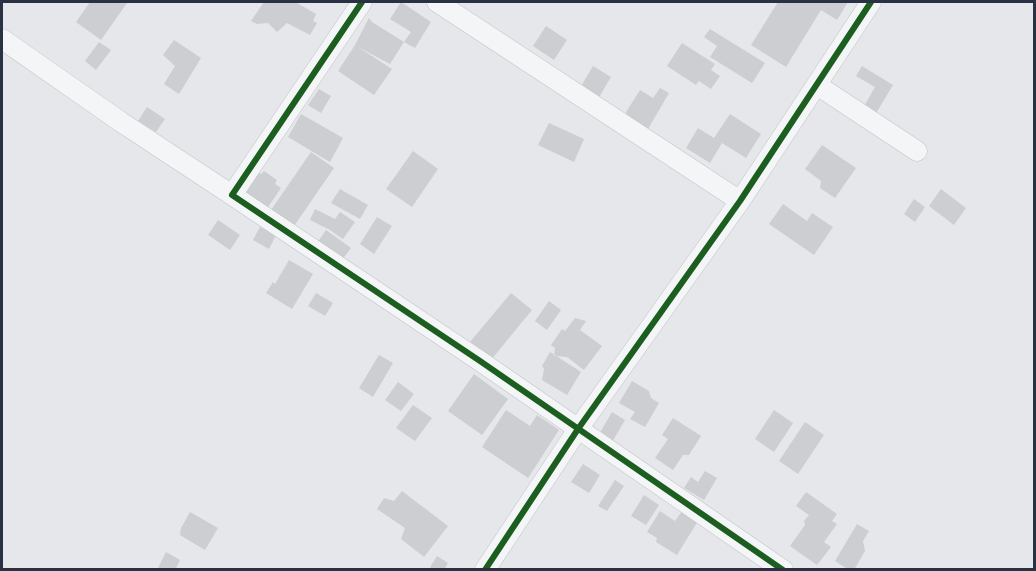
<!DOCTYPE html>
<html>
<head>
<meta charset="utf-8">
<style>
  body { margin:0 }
  #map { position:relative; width:1036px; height:571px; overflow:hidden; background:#e5e7ea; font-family:Ubuntu,sans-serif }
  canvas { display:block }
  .frame { position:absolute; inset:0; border:3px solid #2b3144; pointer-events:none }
</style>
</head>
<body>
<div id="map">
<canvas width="1036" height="571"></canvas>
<div class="frame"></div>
</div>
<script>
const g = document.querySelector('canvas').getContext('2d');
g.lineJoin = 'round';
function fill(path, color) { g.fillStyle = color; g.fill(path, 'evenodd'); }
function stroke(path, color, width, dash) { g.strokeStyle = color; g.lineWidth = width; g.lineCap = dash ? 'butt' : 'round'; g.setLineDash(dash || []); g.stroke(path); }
fill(new Path2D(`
  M90 2H125L127 3 101 40 76 22Z
  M264 2H298L297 3 316 14 313 21 317 23 310 35 287 23 277 32 268 23 257 24 251 21Z
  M401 2 431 22 415 48 404 42 411 32 390 19Z
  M778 2H848L837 20 821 10 786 67 751 45Z
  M369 18 372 22 404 42 390 64 358 47 392 69 374 95 338 71 355 45Z
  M546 26 567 40 554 60 533 46Z
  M710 29 765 63 752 83 710 57 717 46 704 37Z
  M174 40 201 58 179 94 164 84 175 66 163 55Z
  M99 42 111 50 96 70 85 61Z
  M682 43 715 64 711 70 720 76 711 89 699 81 696 85 667 66Z
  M593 66 611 77 598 99 580 88Z
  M862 66 893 85 875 115 863 108 875 87 856 76Z
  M660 88 669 93 648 129 628 117 626 112 640 90 653 98Z
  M319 89 331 96 321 113 308 105Z
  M147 107 165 119 156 132 138 121Z
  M301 114 343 138 330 162 288 137Z
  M730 114 761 134 746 158 722 143 710 163 686 148 698 128 714 138Z
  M549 123 584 139 574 162 538 145Z
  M822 145 856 168 835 198 820 188 821 181 805 169Z
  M413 151 438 169 412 207 386 189Z
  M311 152 334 168 294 226 271 210Z
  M255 170 261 174 264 171 277 180 275 184 281 188 266 210 240 193Z
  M340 189 368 205 360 219 331 203Z
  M941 189 966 208 954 225 929 206Z
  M914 199 925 207 915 222 904 214Z
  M783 204 807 221 812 213 833 227 814 255 769 224Z
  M315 209 335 219 340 212 355 222 343 239 330 230 310 220Z
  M377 217 392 226 374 254 360 244Z
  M218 220 240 235 230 250 208 235Z
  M260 227 276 235 269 249 253 240Z
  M326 230 351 248 342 260 317 243Z
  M289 260 313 274 292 309 266 293 273 282 275 284Z
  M316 293 333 303 325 316 308 306Z
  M511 293 532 310 491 360 470 342Z
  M549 301 561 310 547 330 535 321Z
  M575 318 586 321 580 330 602 346 584 370 567 357 554 356 555 348 551 345 562 329 565 331Z
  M550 352 581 372 567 395 542 380 544 369 542 366Z
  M379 355 393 363 373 397 359 388Z
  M474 374 508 399 482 435 448 411Z
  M632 381 649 391 651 398 659 403 645 427 630 419 635 412 619 403Z
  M398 382 414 394 401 411 385 400Z
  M413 405 432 418 415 441 396 428Z
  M506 410 530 426 537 415 559 430 528 478 482 447Z
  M774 410 793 423 774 452 755 439Z
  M612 412 625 420 611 444 598 436Z
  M673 418 701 436 689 455H683L673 470 655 458 668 439 662 435Z
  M805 422 824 435 798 474 779 461Z
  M583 464 600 475 589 493 571 482Z
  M705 471 717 478 704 500 684 488 691 477 698 482Z
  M615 480 624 486 607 511 598 506Z
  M402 491 448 526 424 557 401 539 405 528 377 509 384 498 394 501Z
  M806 492 837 514 832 521 837 524 824 542 831 547 817 565 790 546 805 525 804 521 809 515 796 506Z
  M644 495 659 505 646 525 631 516Z
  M660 511 675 521 682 511 698 521 677 555 656 542 657 538 647 532Z
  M190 512 218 528 205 550 180 535 181 528Z
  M857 524 869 531 863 541 865 551 854 570H849L835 561Z
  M166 552 180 560 175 570H157Z
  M437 556 448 563 444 570H434L430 567Z`), '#ccced2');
const minor = new Path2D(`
  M362 2 232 195 480 361 783 570
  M437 2 740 201
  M2 39 121 122 232 195
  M817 85 917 151
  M485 570 578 429 740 201 871 2`);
stroke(minor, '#c2c4c8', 21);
stroke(minor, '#f4f5f7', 20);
stroke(new Path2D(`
  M362 2 232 195 480 361 783 570
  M485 570 578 429 740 201 871 2`), '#1b5e20', 6);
</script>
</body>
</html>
